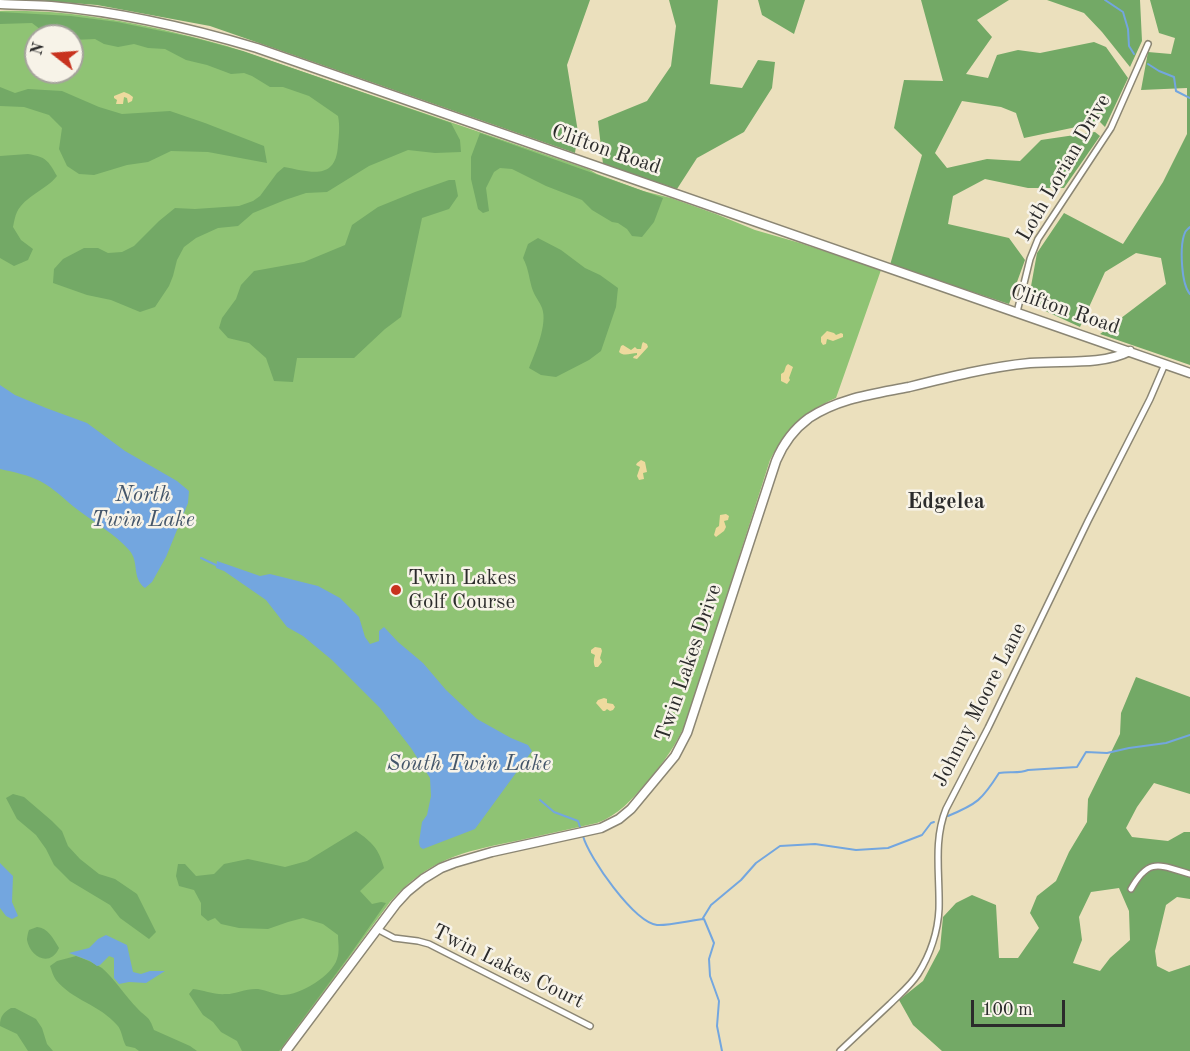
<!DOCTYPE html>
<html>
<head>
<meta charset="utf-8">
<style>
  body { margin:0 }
  #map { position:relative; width:1190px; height:1051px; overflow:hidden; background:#ebe0bd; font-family:"Old Standard TT",serif }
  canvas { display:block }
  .north { position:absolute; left:24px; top:24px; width:60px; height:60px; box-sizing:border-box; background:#f7f3e8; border:2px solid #a5a39c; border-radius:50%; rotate:287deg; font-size:16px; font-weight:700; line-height:24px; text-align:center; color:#2b2b2b }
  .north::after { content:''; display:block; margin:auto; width:21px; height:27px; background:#c8321e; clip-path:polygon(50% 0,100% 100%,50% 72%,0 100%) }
  .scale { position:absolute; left:971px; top:1000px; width:94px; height:27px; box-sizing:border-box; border:3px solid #2b2b2b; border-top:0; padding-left:8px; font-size:18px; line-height:21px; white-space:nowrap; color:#2b2b2b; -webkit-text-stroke:4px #f7f3e8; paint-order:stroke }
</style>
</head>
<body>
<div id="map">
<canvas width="1190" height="1051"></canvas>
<div class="north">N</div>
<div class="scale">100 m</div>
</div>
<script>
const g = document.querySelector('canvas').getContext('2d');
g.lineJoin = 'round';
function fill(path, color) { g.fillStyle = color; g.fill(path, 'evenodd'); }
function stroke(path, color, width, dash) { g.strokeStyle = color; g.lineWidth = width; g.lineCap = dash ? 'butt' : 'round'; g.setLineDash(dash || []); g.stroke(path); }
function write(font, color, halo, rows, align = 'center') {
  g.font = font + ' "Old Standard TT",serif'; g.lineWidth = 5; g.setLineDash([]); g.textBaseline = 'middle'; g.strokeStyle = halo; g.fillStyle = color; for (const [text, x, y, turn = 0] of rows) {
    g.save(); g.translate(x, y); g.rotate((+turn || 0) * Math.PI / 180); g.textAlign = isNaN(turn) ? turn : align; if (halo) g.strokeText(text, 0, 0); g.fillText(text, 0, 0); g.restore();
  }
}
fill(new Path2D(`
  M0 11C77 9 154 26 227 46L588 169 597 174 643 191 671 198 716 214 755 230 800 243 881 270 836 398C805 411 785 431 770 460L687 720C677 744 664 762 647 782 632 799 619 815 597 823 570 829 543 835 516 841 461 852 429 859 390 902L280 1051H0ZM36 36H72V72H36Z`), '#8fc374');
fill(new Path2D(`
  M35 0H590L567 65 578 132 575 153 210 26 97 5Z
  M669 0H718L710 84 742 88 758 60 775 62 772 88 744 132 697 158 677 189 603 164 598 121 647 101 671 66 676 26Z
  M758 0H805L794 34 762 15Z
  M921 0H1009L977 20 992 37 966 74 988 78 997 55 1018 50 1040 53 1094 42 1106 47 1128 78 1105 127 1100 122 1024 138 1016 113 1001 107 962 101 935 153 947 168 987 159 1020 161 1041 140 1095 132 1100 136 1064 188H1028L985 179 953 196 948 224 1009 238 1025 260 1009 304 890 265 922 155 894 128 904 80 943 81Z
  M1047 0H1140L1142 41 1130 67 1102 32 1084 13Z
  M1150 0H1190V365L1100 334 1166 284 1161 258 1136 253 1105 272 1080 327 1028 303 1037 253 1064 213 1123 244 1163 182 1187 134V88L1141 90 1148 52 1171 54 1175 38 1159 33Z
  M0 12 71 16 117 22 191 37 243 51 451 123 460 140 461 152 435 153 408 150 369 166 327 192 306 193 285 200 253 213 238 226 218 228 196 238 184 247 177 260 173 276 169 286 155 307 140 312 111 300 87 295 53 283 54 269 63 259 84 248H98L108 253 122 252 134 246 159 221 175 208 195 209 239 206 253 201 260 196 277 173 284 167C311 172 336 181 338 145 339 135 340 126 338 116L309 96 283 87H270L252 76 244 73 231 74 207 65 186 60 165 49 148 48 134 44 118 47 104 44 95 39 72 40V36H49L32 23 0 24Z
  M0 87 15 93 28 89 62 91 99 107 122 114 170 111 205 123 264 146 267 163 208 152 171 151 148 162 127 165 94 175 79 174 67 166 59 149 62 128 49 115 24 107 0 106Z
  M480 133 663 198 654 222 642 237 632 236 627 229 618 223 612 222 592 210 582 200 546 186 512 169 500 168 494 172 486 188 489 211 483 213 478 209 471 179V157Z
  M28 154C46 157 48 160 57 176 46 190 25 196 17 212 15 216 14 222 13 227L21 240 33 249 28 260 14 266 0 258V156Z
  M449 180H455L458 196 449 209 422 218 401 317 385 329 354 358H297L293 382 274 381 266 358 249 343 228 338 219 328 222 318 236 299 241 285 254 271 304 262 345 245 352 225 378 207 415 192Z
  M538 238 561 250 585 268 600 275 618 288 616 307 601 351 589 360 556 377 541 375 529 368C535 353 548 324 542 308 540 302 535 297 533 291 529 280 529 269 523 258L528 244Z
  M1136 677 1190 697V794L1154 783 1137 807 1126 828 1132 837 1168 841 1184 832H1190V899L1177 897 1166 905 1155 951 1157 966 1169 972 1190 965V1051H942L913 1025 899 1000 923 981 940 949 943 917 956 903 972 895 996 905 999 958H1018L1039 928 1030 913 1037 896 1056 881 1069 852 1087 822 1088 799 1120 734 1121 713ZM1119 888 1129 911 1130 940 1110 958 1100 971 1073 963 1082 940 1079 917 1091 892Z
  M13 794 24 797 52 821 62 831 68 846 80 859 99 874 115 879 137 894 156 932 149 939 120 918 110 905 70 881 54 865 46 849 36 835 17 819 6 798Z
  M356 831C372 842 379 849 384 868L360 891 372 904 381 902 386 903 349 956 279 1051H242L237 1041 221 1032 213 1022 203 1015 189 994 193 989C204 990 214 995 226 994 236 994 247 988 258 989 266 990 273 994 281 995 299 996 332 976 337 959 340 951 338 943 338 935L323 924 303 918 288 922 268 929 239 928 221 924 215 918 208 921 201 915V903L194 890 179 886 176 876 178 864H185L196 876 214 874 224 864 248 859 285 867 307 861Z
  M37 927C48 928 53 938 59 948 50 968 30 957 27 940 27 938 28 932 29 930Z
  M76 956C85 959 94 963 102 968 114 978 126 997 137 1008 146 1018 149 1015 154 1030L190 1046 197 1051H139L135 1048 126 1046C122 1039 122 1030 117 1025 100 1005 72 1000 56 980 53 976 52 971 50 966L57 961Z
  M11 1008H15L36 1019 42 1028 47 1044 53 1051H28L17 1034 0 1026C0 1016 3 1013 11 1008Z`), '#73a966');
fill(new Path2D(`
  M124 92 129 94 133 97 132 101 128 103 127 98 124 97 123 104H116L117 100 114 98V96Z
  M827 331 834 333 836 335 841 333 843 334V337L833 341 827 339 826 344 823 345 821 342V337Z
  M643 342 647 344 648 347 637 359 633 358 634 356 637 355V353C631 353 624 357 619 352L621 346 623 345 631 350 635 347 637 349H641L642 344Z
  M788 364 793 367 789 378 790 380 787 384 781 381V374L784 372 786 366Z
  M641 460 645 462 647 472 643 473 644 479 639 480 637 476 640 467 636 465 637 463Z
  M726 514 729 516 728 520 724 521 726 527 724 531 716 537 714 535 716 528 719 526 720 515Z
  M595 647 601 648 602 651 600 658 602 662 598 667H595C593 662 594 659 595 655L591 653V650Z
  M604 698 607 699V703L613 704 615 707 613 710 610 711 607 709 605 711H603L596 703 598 700Z`), '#eeda9e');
fill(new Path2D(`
  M0 385 15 395 46 408 87 423 125 451 177 481 189 491 188 503 166 557 152 582 145 588C131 577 140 562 129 550 115 534 95 523 78 510 66 501 54 488 40 481 28 475 14 472 0 469Z
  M217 561 260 576 270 574 318 586 340 598 359 617 365 637 370 644 379 641V631L384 627 398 642 423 663 446 690 477 719 511 738 528 745 532 751 475 829 423 849 420 847 419 842 422 822 427 815 431 796 430 778 411 748 380 708 332 660 303 636 287 627 266 600 224 571 216 568Z
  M0 863 13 876 12 902 18 916 12 919 6 916 0 908Z
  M106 935 127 945 133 972 141 974 150 971H165L146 983 129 982 119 984 114 978V958L109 956 100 965 97 966 90 961 69 953 89 948 98 939Z`), '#73a6df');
stroke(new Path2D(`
  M1105 0 1123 12 1128 29 1129 46 1134 54
  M1148 64 1159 71 1174 77 1176 91 1190 98
  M1190 227C1187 230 1185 230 1184 235 1180 248 1181 284 1190 294
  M201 558 218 566
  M540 800 554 812 578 821 581 830
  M948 816C977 804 982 800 999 773 1010 771 1018 774 1028 770L1077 767 1086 752 1107 753 1129 748 1166 743 1190 735
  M583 836C589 858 634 922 657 925 667 926 693 920 704 919L714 943 709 959 710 976 719 1001 717 1026 722 1051
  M703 918 711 905 741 880 756 863 780 846 815 844 856 850 888 848 922 835 931 823 934 822`), '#73a6df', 2);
const street = new Path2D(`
  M1017 312 1030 259 1038 239 1111 128 1148 44
  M1131 889C1149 857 1159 865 1190 874
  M377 929 394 938 418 941 429 944 590 1026
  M840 1051C857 1035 873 1020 890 1004 900 994 911 985 918 974 930 955 938 931 939 909 940 875 933 841 946 809L988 728 1088 521 1150 399 1165 364`);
const secondary = new Path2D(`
  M0 4C17 5 34 5 51 6 121 12 190 28 257 48L1190 373
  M286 1051 396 904 407 892 423 879 441 868 454 863 492 852 601 828 619 819 631 809 675 756 687 733 776 461C783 444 794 429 809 418 839 398 874 394 909 387 949 377 989 367 1030 363 1063 360 1100 366 1130 351`);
stroke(street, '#8b8674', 8);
stroke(secondary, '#8b8674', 11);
stroke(street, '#fff', 5);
stroke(secondary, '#fff', 8);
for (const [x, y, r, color] of [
  [396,590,6,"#c8321e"]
]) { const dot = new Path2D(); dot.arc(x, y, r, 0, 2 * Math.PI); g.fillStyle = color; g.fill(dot); stroke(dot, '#f7f3e8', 2); }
write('21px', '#2b2b2b', '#f7f3e8', [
  ["Clifton Road",606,150,19],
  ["Loth Lorian Drive",1064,168,-60],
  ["Clifton Road",1065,310,19],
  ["Twin Lakes Drive",689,663,-71],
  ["Johnny Moore Lane",980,705,-63],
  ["Twin Lakes Court",508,967,26]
]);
write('21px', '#2b2b2b', '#f7f3e8', [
  ["Twin Lakes",408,578],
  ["Golf Course",408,602]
], 'left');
write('italic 22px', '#44566a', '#f7f3e8', [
  ["North",143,495],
  ["Twin Lake",143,520],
  ["South Twin Lake",469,764]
]);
write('bold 22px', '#2b2b2b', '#f7f3e8', [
  ["Edgelea",946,502]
]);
</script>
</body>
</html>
